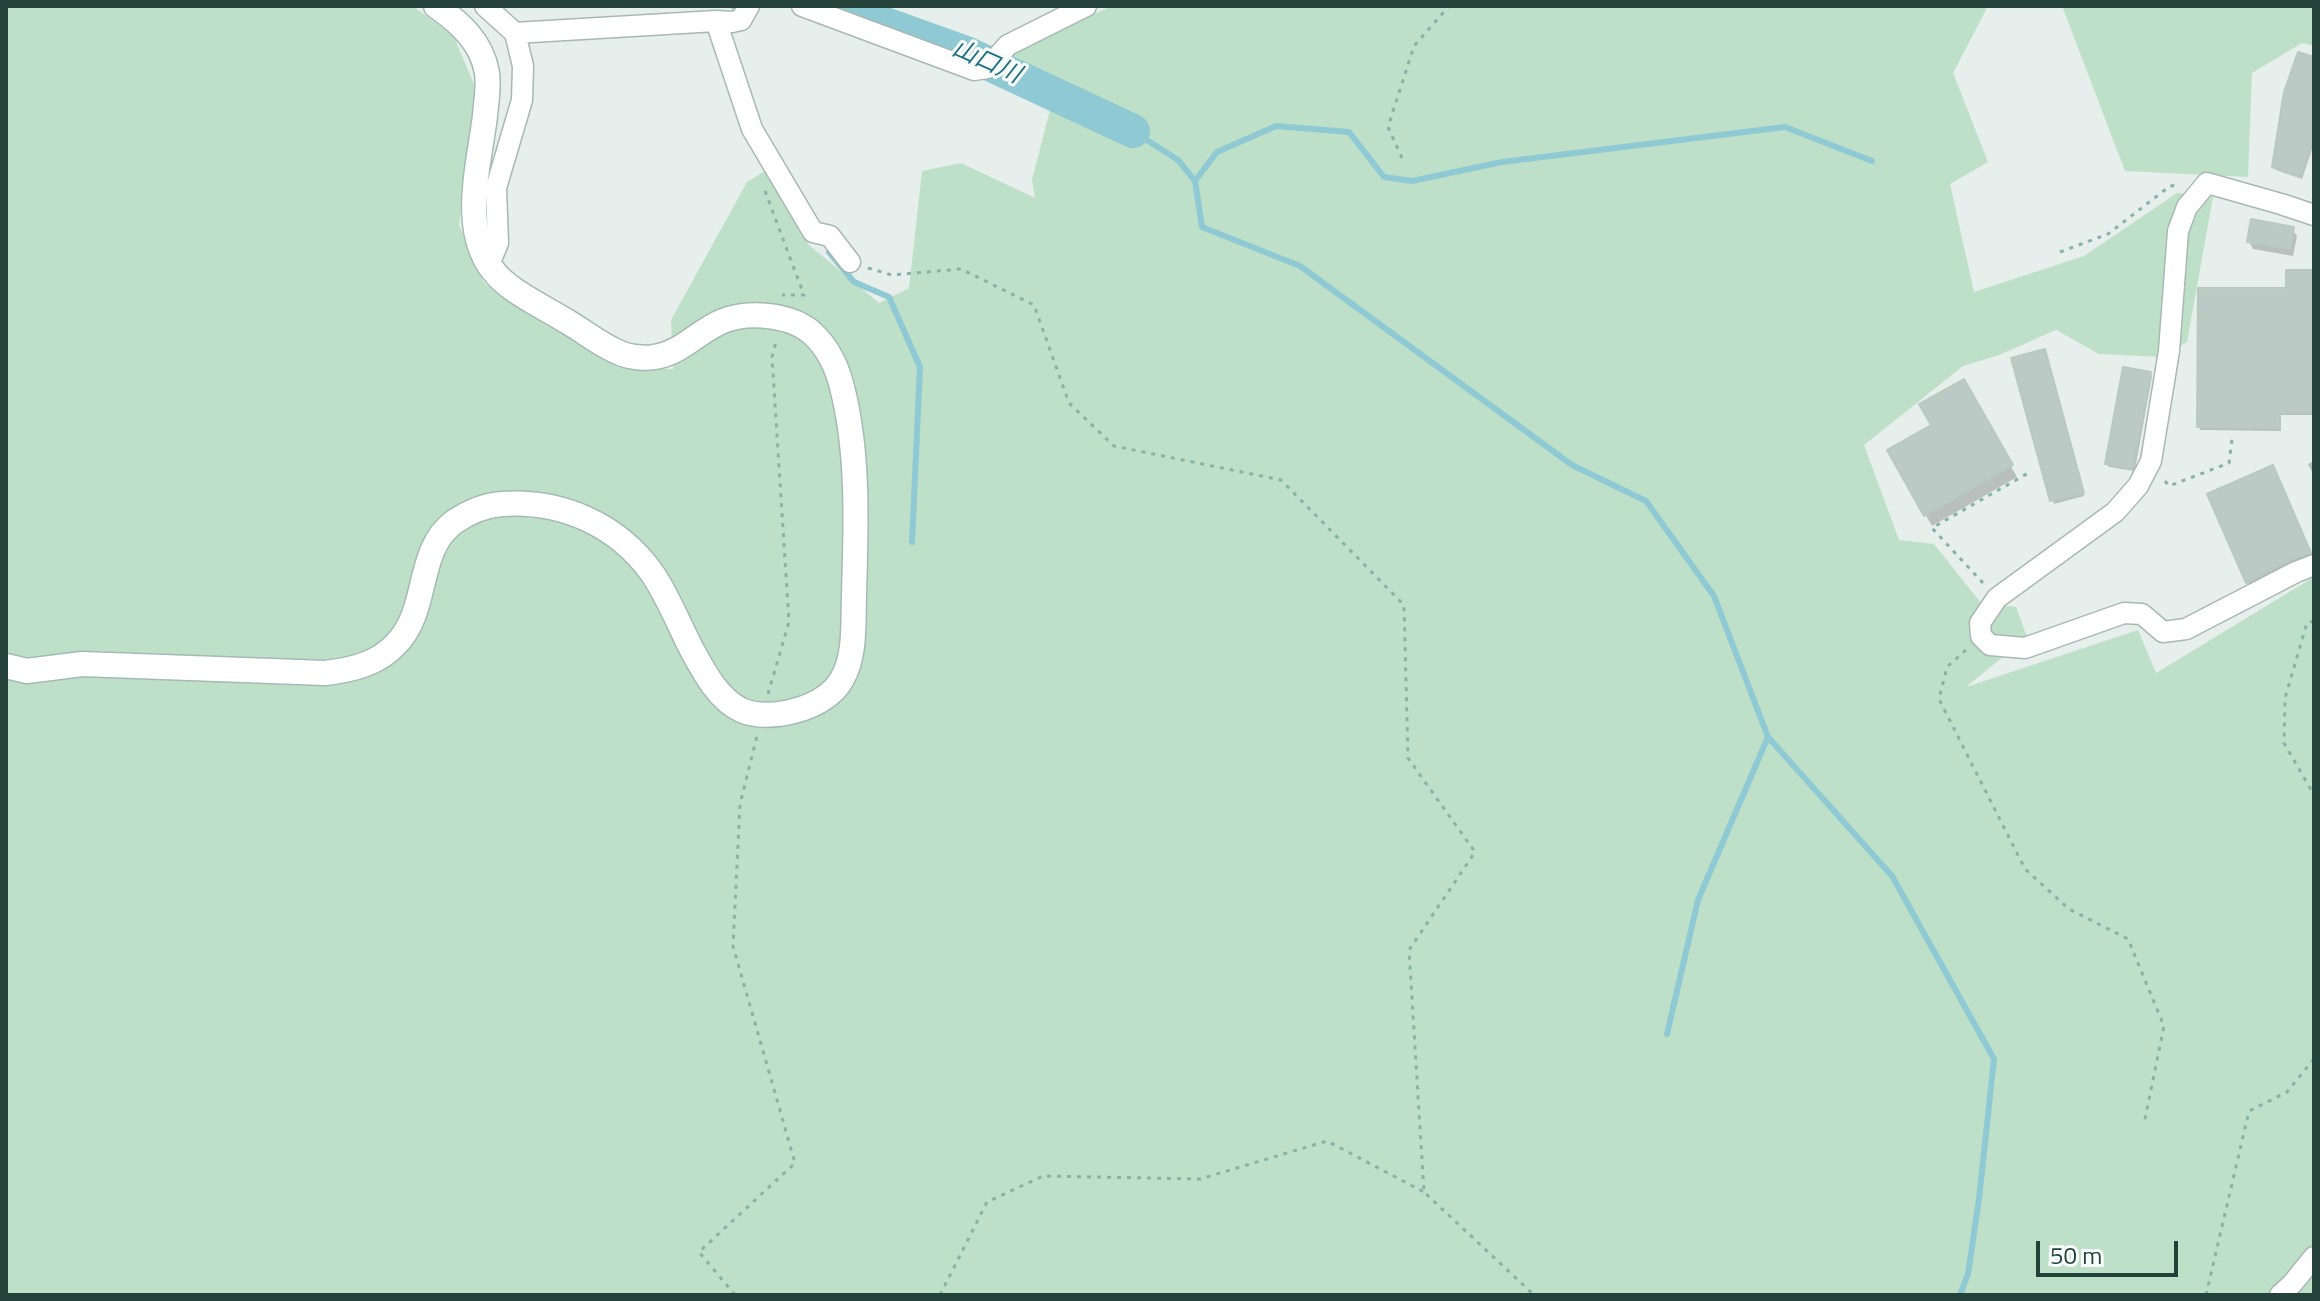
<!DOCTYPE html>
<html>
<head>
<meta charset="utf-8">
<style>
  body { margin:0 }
  #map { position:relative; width:2320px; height:1301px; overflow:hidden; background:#e6efeb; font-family:"Titillium Web",sans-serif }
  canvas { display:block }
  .frame { position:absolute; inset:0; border:8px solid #24423a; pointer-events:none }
  .scale { position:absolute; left:2036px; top:1241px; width:142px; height:36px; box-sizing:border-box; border:4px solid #24423a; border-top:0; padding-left:10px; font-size:24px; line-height:28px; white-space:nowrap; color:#24423a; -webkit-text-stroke:6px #f7fbf9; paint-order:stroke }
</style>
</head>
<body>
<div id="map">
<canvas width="2320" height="1301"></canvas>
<div class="frame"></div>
<div class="scale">50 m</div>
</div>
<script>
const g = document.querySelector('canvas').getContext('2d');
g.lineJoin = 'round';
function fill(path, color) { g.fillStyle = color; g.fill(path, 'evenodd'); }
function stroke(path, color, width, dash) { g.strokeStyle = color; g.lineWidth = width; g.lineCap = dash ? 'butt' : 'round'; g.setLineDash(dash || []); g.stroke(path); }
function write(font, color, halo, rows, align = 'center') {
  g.font = font + ' "Titillium Web","Noto Sans JP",sans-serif'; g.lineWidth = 6; g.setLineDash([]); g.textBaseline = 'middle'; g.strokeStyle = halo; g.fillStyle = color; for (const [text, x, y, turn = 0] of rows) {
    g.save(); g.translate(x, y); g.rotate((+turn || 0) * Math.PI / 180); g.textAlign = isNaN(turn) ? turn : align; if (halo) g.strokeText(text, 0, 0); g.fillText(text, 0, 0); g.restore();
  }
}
fill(new Path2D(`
  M6 6H413L454 37 476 89 459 225 484 283 618 367 673 369 671 320 747 182 765 171 809 245 879 303 909 288 922 171 961 163 1035 198 1032 180 1052 102 996 80 1018 48 1112 6H1988L1953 73 1988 162 1950 184 1974 292 2084 256 2177 193 2213 197 2187 342 2162 357 2099 354 2056 330 1999 355 1963 366 1864 445 1899 540 1934 544 1981 603 2016 607 2027 637 1966 687 2138 630 2156 673 2314 577V1295H6Z
  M2062 6H2314V46L2302 43 2252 73 2248 177 2125 171Z`), '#bfe0c8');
fill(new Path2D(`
  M2314 59V143L2302 179 2276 170 2274 166Z
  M2292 229 2297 236 2293 256 2253 249 2249 241Z
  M2314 272V415H2281V431L2200 430 2199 427 2288 290Z
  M2046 355 2084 496 2054 504 2014 360Z
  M2150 373 2152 376 2135 469 2134 471 2109 467 2107 464Z
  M1963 382 2017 477 1932 526 1889 451 1934 426Z
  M2314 461V476L2308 464Z
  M2272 468 2311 556 2249 585 2209 495Z`), '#0003');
stroke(new Path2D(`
  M734 7V6
  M1133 131 1178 160 1195 181 1202 227 1300 266 1572 465 1646 501 1714 596 1768 737 1892 876 1994 1059 1979 1199 1968 1274 1960 1295
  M1195 181 1217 152 1276 126 1349 132 1384 177 1412 181 1502 162 1785 127 1872 161
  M829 252 854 282 889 297 920 367 912 542
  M1667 1034 1698 900 1768 737`), '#8ec9d4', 6);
stroke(new Path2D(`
  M835 6 966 53 1133 131`), '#8ec9d4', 34);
const building = new Path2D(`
  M2298 52 2314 57V137L2300 177 2272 167 2284 92Z
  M2251 219 2294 227 2290 249 2247 242Z
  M2286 270H2314V413H2280V428L2197 427 2198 288H2286Z
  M2045 349 2084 493 2050 501 2011 358Z
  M2123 367 2151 372 2132 469 2105 464Z
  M1964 379 2013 465 1924 516 1887 450 1931 425 1919 404Z
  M2273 465 2311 553 2290 560 2246 583 2207 494Z`);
fill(building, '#bbcac4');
stroke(building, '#b8c9c2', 2);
const street = new Path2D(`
  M485 6 515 33 523 66 522 100 496 188 498 243 488 267
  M802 6 974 70 987 68 1008 45 1086 6
  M716 21 752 129 813 232 830 236 850 262
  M515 33 716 21 732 22 741 20 749 6
  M2314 215 2281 204 2207 183 2187 207 2178 231 2169 351 2151 461 2138 486 2115 512 1997 598 1980 623 1981 636 1990 645 2025 648 2124 613 2142 614 2163 632 2186 629 2296 572 2314 565
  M2280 1295 2292 1284 2314 1257`);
const secondary = new Path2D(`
  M6 666 27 671 82 664 325 673C351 670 378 664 396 644 430 610 415 551 454 522 469 512 484 505 502 504 561 500 617 524 652 573 668 596 679 625 692 650 704 672 718 699 741 710 770 723 827 708 842 679 856 655 853 621 854 594 856 526 859 453 842 387 837 367 828 348 813 334 793 315 749 310 723 321 698 331 682 353 654 357 645 359 629 357 620 353 602 346 585 332 568 322 549 310 527 300 509 286 455 246 478 173 485 116 486 103 489 87 487 73 482 42 460 23 436 6`);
stroke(street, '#a8b8b2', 23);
stroke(secondary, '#a4bbb3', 27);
stroke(new Path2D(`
  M1402 158 1388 127 1414 46 1449 6
  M765 191 804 295H782
  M2060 252 2108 234 2170 186 2180 185
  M868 268 892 275 961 269 1034 305 1069 403 1114 446 1281 480 1404 605 1408 758 1475 852 1409 950 1424 1192 1534 1295
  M2165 481 2169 486 2229 463 2232 439
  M1983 583 1932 528 2030 472
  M2314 621 2307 623 2285 698 2284 743 2314 795
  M1966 650 1947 667 1939 699 2025 869 2069 909 2128 939 2164 1026 2144 1124
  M768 694 789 622 772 357 777 338
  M735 1295 699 1252 795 1163 733 946 740 804 757 736
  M940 1295 987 1202 1043 1176 1200 1179 1327 1141 1424 1192
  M2206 1295 2249 1111 2287 1092 2314 1059`), '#86b3a5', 3, [4, 6]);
stroke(street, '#fff', 20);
stroke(secondary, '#fff', 24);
write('italic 24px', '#1c6f80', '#f7fbf9', [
  ["山口川",986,63,24]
]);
</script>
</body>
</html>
